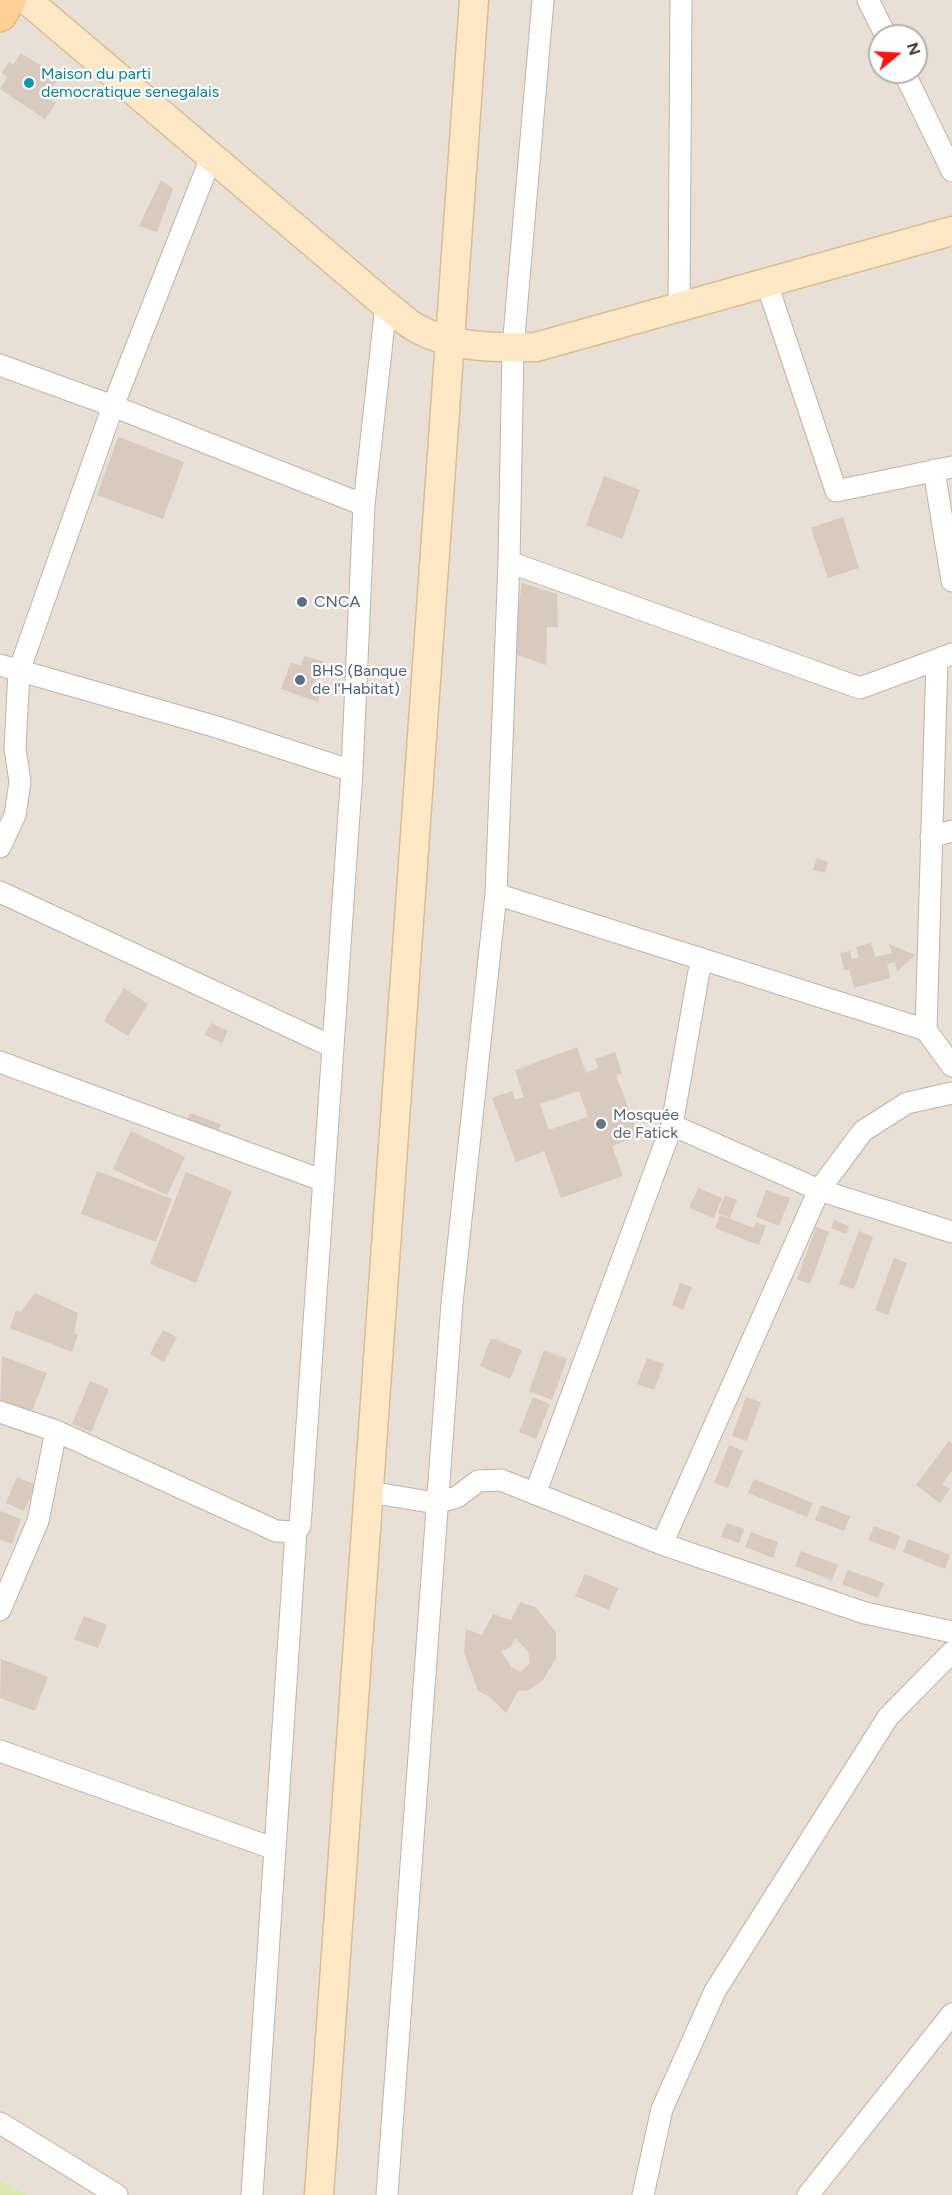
<!DOCTYPE html>
<html>
<head>
<meta charset="utf-8">
<style>
  body { margin:0 }
  #map { position:relative; width:952px; height:2195px; overflow:hidden; background:#f4eee7; font-family:Figtree,sans-serif }
  canvas { display:block }
  .north { position:absolute; left:868px; top:24px; width:60px; height:60px; box-sizing:border-box; background:#fff; border:2px solid #b5b1af; border-radius:50%; rotate:72deg; font-size:16px; font-weight:700; line-height:24px; text-align:center; color:#473d36 }
  .north::after { content:''; display:block; margin:auto; width:21px; height:27px; background:#fd1414; clip-path:polygon(50% 0,100% 100%,50% 72%,0 100%) }
</style>
</head>
<body>
<div id="map">
<canvas width="952" height="2195"></canvas>
<div class="north">N</div>
</div>
<script>
const g = document.querySelector('canvas').getContext('2d');
g.lineJoin = 'round';
function fill(path, color) { g.fillStyle = color; g.fill(path, 'evenodd'); }
function stroke(path, color, width, dash) { g.strokeStyle = color; g.lineWidth = width; g.lineCap = dash ? 'butt' : 'round'; g.setLineDash(dash || []); g.stroke(path); }
function write(font, color, halo, rows, align = 'center') {
  g.font = font + ' Figtree,sans-serif'; g.lineWidth = 4.5; g.setLineDash([]); g.textBaseline = 'middle'; g.strokeStyle = halo; g.fillStyle = color; for (const [text, x, y, turn = 0] of rows) {
    g.save(); g.translate(x, y); g.rotate((+turn || 0) * Math.PI / 180); g.textAlign = isNaN(turn) ? turn : align; if (halo) g.strokeText(text, 0, 0); g.fillText(text, 0, 0); g.restore();
  }
}
fill(new Path2D(`
  M0 0H952V2195H0ZM880 36H916V72H880Z`), '#e8dfd5');
fill(new Path2D(`
  M0 2181 27 2195H0Z`), '#d7e9af');
fill(new Path2D(`
  M21 53 59 77 46 97 56 103 45 119 0 89 7 77 2 73 9 62 13 65Z
  M161 180 173 189 157 232 139 226Z
  M118 437 184 462 163 519 97 495Z
  M604 476 640 490 622 539 586 525Z
  M843 517 859 568 828 578 811 528Z
  M522 583 557 594 558 627H547L546 665 512 653Z
  M304 656 326 662 322 676 317 675 314 684 322 687 318 702 281 689 291 662 301 666Z
  M817 858 828 862 825 873 813 870Z
  M871 943 875 957 892 953 889 944 915 955 897 972 895 962 887 964 890 978 854 988 849 969 844 970 840 953 850 951 852 959 859 957 856 947Z
  M124 988 148 1004 128 1036 104 1021Z
  M211 1023 228 1031 222 1043 205 1035Z
  M577 1047 586 1073 598 1068 595 1059 615 1052 622 1073 616 1075 639 1136 612 1146 623 1176 561 1198 544 1151 516 1162 492 1098 512 1091 515 1100 524 1097 515 1070ZM579 1091 588 1117 549 1130 540 1104Z
  M190 1113 221 1124 218 1132 187 1121Z
  M131 1131 185 1157 167 1195 113 1169Z
  M97 1171 172 1199 156 1242 81 1214Z
  M186 1172 232 1191 196 1283 150 1264Z
  M698 1188 722 1198 714 1218 689 1208Z
  M766 1190 790 1198 779 1226 756 1217Z
  M725 1195 737 1200 730 1218 718 1213Z
  M720 1215 754 1228 756 1222 766 1226 759 1245 715 1228Z
  M834 1220 849 1226 846 1234 831 1228Z
  M816 1227 829 1232 810 1284 797 1279Z
  M859 1231 873 1237 854 1289 839 1284Z
  M894 1258 907 1263 888 1315 875 1310Z
  M680 1283 692 1287 683 1310 672 1305Z
  M35 1293 78 1313 74 1333 78 1335 72 1352 10 1328 16 1310 21 1312Z
  M163 1330 177 1337 164 1362 150 1354Z
  M491 1338 522 1350 510 1379 480 1366Z
  M544 1350 567 1359 552 1400 529 1391Z
  M2 1356 47 1373 29 1419 0 1408Z
  M647 1358 664 1364 654 1390 637 1384Z
  M90 1381 109 1389 91 1432 72 1424Z
  M533 1397 550 1404 536 1439 519 1432Z
  M746 1397 761 1402 747 1441 732 1436Z
  M949 1441 952 1444V1471L942 1484 950 1489 940 1503 916 1485Z
  M729 1445 743 1451 728 1488 714 1483Z
  M17 1477 36 1485 24 1511 6 1503Z
  M754 1479 813 1503 807 1517 748 1493Z
  M821 1505 850 1516 844 1531 815 1520Z
  M0 1511 21 1519 12 1544 0 1540Z
  M726 1523 744 1529 739 1543 721 1537Z
  M874 1526 900 1536 895 1550 868 1540Z
  M751 1532 778 1542 773 1558 745 1547Z
  M908 1539 950 1555 945 1569 903 1552Z
  M801 1551 838 1565 832 1580 795 1566Z
  M848 1570 884 1583 878 1598 842 1584Z
  M585 1574 618 1588 609 1610 575 1596Z
  M520 1602 535 1607 556 1632V1658L543 1680 529 1690 518 1691 506 1713 490 1697 478 1691 464 1652 466 1629 482 1635 493 1614 511 1620ZM515 1638 528 1651 530 1663 521 1672 511 1667 501 1651 511 1647Z
  M84 1616 107 1625 98 1648 74 1639Z
  M1 1659 48 1677 35 1711 0 1698Z`), '#d8cabf');
const street = new Path2D(`
  M868 0 886 36
  M904 72 952 171
  M212 155 113 406 364 505
  M767 284 836 491 952 467
  M679 307 681 0
  M0 365 113 406 19 671 15 748 20 782 15 815 0 847
  M934 470 952 581
  M509 562 860 688 952 654
  M0 665 217 727 352 771
  M931 837 952 831
  M0 892 333 1047
  M496 894 926 1030 952 1066
  M926 1030 937 660
  M0 1062 324 1181
  M672 1125 819 1190 952 1232
  M0 1412 56 1431 276 1531 296 1532
  M369 1492 436 1503 457 1497 478 1481 501 1480 662 1544 865 1613 952 1632
  M535 1494 672 1125 701 960
  M662 1544 819 1190 863 1131 907 1103 952 1093
  M0 1610 38 1521 56 1431
  M0 1751 275 1849
  M0 2123 117 2195
  M252 2195 296 1532 300 1526 352 771 364 505 386 305
  M387 2195 452 1303 496 894 509 562 513 348 543 0
  M643 2195 662 2109 715 1991 888 1717 952 1652
  M808 2195 952 2014`);
const secondary = new Path2D(`
  M27 0 386 305C396 312 405 322 416 328 452 348 496 348 536 347L952 231
  M319 2195 474 0`);
const primary = new Path2D(`
  M0 15 9 0`);
stroke(street, '#bfb4a9', 23);
stroke(secondary, '#d8bd98', 31);
stroke(primary, '#e6ab63', 35);
stroke(street, '#fff', 21);
stroke(secondary, '#ffe8c5', 28);
stroke(primary, '#ffd094', 33);
for (const [x, y, r, color] of [
  [29,83,6,"#0f9aa8"],
  [302,602,6,"#5c6f8a"],
  [300,680,6,"#5c6f8a"],
  [601,1124,6,"#6b7280"]
]) { const dot = new Path2D(); dot.arc(x, y, r, 0, 2 * Math.PI); g.fillStyle = color; g.fill(dot); stroke(dot, '#fff', 2); }
write('16px', '#0d838f', '#fff', [
  ["Maison du parti",41,74],
  ["democratique senegalais",41,92]
], 'left');
write('16px', '#4e5e75', '#fff', [
  ["CNCA",314,602],
  ["BHS (Banque",312,671],
  ["de l'Habitat)",312,689]
], 'left');
write('16px', '#5b616d', '#fff', [
  ["Mosquée",613,1115],
  ["de Fatick",613,1133]
], 'left');
</script>
</body>
</html>
